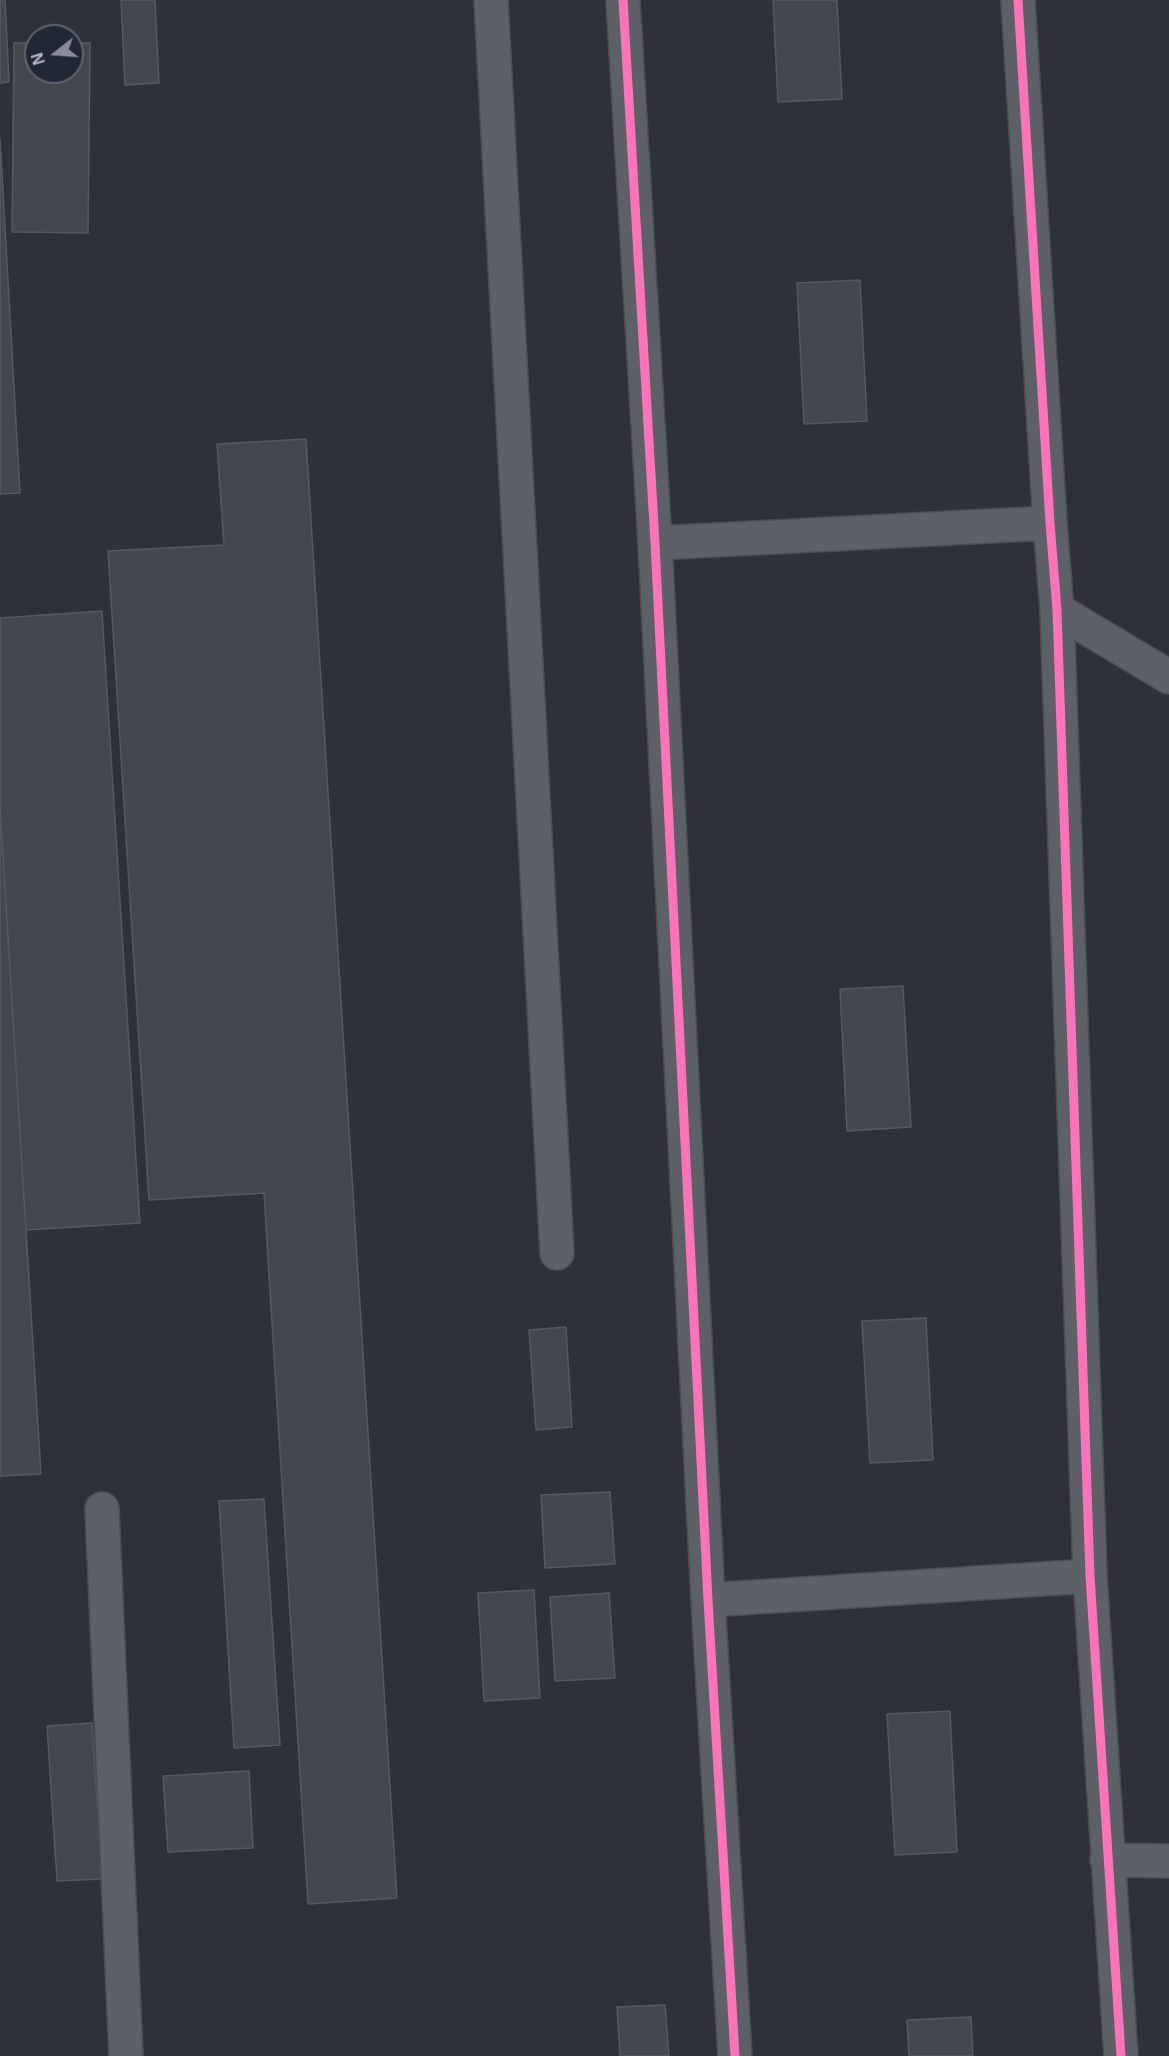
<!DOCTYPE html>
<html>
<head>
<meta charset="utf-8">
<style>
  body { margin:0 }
  #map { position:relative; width:1169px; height:2056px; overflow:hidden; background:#2d3139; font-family:Arial,sans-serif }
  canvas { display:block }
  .north { position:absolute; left:24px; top:24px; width:60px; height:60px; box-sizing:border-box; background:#212834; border:2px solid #5e6470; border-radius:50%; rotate:253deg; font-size:16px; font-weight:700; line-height:24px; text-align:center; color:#b9bec9 }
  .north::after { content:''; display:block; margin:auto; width:21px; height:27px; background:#888d97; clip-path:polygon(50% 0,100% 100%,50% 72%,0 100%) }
</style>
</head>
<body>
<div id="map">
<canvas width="1169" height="2056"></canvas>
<div class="north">N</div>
</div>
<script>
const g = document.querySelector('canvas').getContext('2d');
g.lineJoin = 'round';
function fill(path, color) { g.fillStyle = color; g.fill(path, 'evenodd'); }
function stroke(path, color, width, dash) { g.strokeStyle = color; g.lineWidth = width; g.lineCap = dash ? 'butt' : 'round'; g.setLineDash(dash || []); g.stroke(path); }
const building = new Path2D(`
  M0 0H5L9 82 0 83Z
  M121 0H155L159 83 125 85Z
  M773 0H837L842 99 778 102Z
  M14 43H36V72H72V43H90L88 233 12 232Z
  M0 138 20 493 0 494Z
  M860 280 867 421 804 424 797 283Z
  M306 439 397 1898 308 1904 264 1193 149 1200 108 551 224 545 217 444Z
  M102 611 140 1223 26 1230 0 808V618Z
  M0 808 41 1474 0 1476Z
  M903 986 911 1127 847 1131 840 989Z
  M926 1318 933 1460 870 1463 862 1321Z
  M566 1327 572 1427 536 1430 529 1330Z
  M610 1492 615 1564 545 1568 541 1495Z
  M264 1499 280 1745 234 1748 219 1501Z
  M534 1590 540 1698 484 1701 478 1593Z
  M609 1593 615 1678 555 1681 550 1597Z
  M950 1711 957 1852 895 1855 887 1714Z
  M92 1723 102 1879 57 1881 47 1726Z
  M249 1771 253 1848 168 1852 163 1776Z
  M665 2005 669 2056H620L617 2007Z
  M971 2017 973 2056H909L907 2020Z`);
fill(building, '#44484e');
stroke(building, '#565961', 1.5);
const minor = new Path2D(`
  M491 0 557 1253
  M623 0 655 543 708 1600 735 2056
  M1018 0 1050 523 1057 610 1090 1576 1121 2056
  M655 543 1050 523
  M1057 610 1169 677
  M102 1509 126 2056
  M708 1600 1090 1576
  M1107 1860 1169 1861`);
stroke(minor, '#494c52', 36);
stroke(minor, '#5e6067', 33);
stroke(new Path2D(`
  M623 0 655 543 708 1600 735 2056
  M1018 0 1050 523 1057 610 1090 1576 1121 2056`), '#fb73b8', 9);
</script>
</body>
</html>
